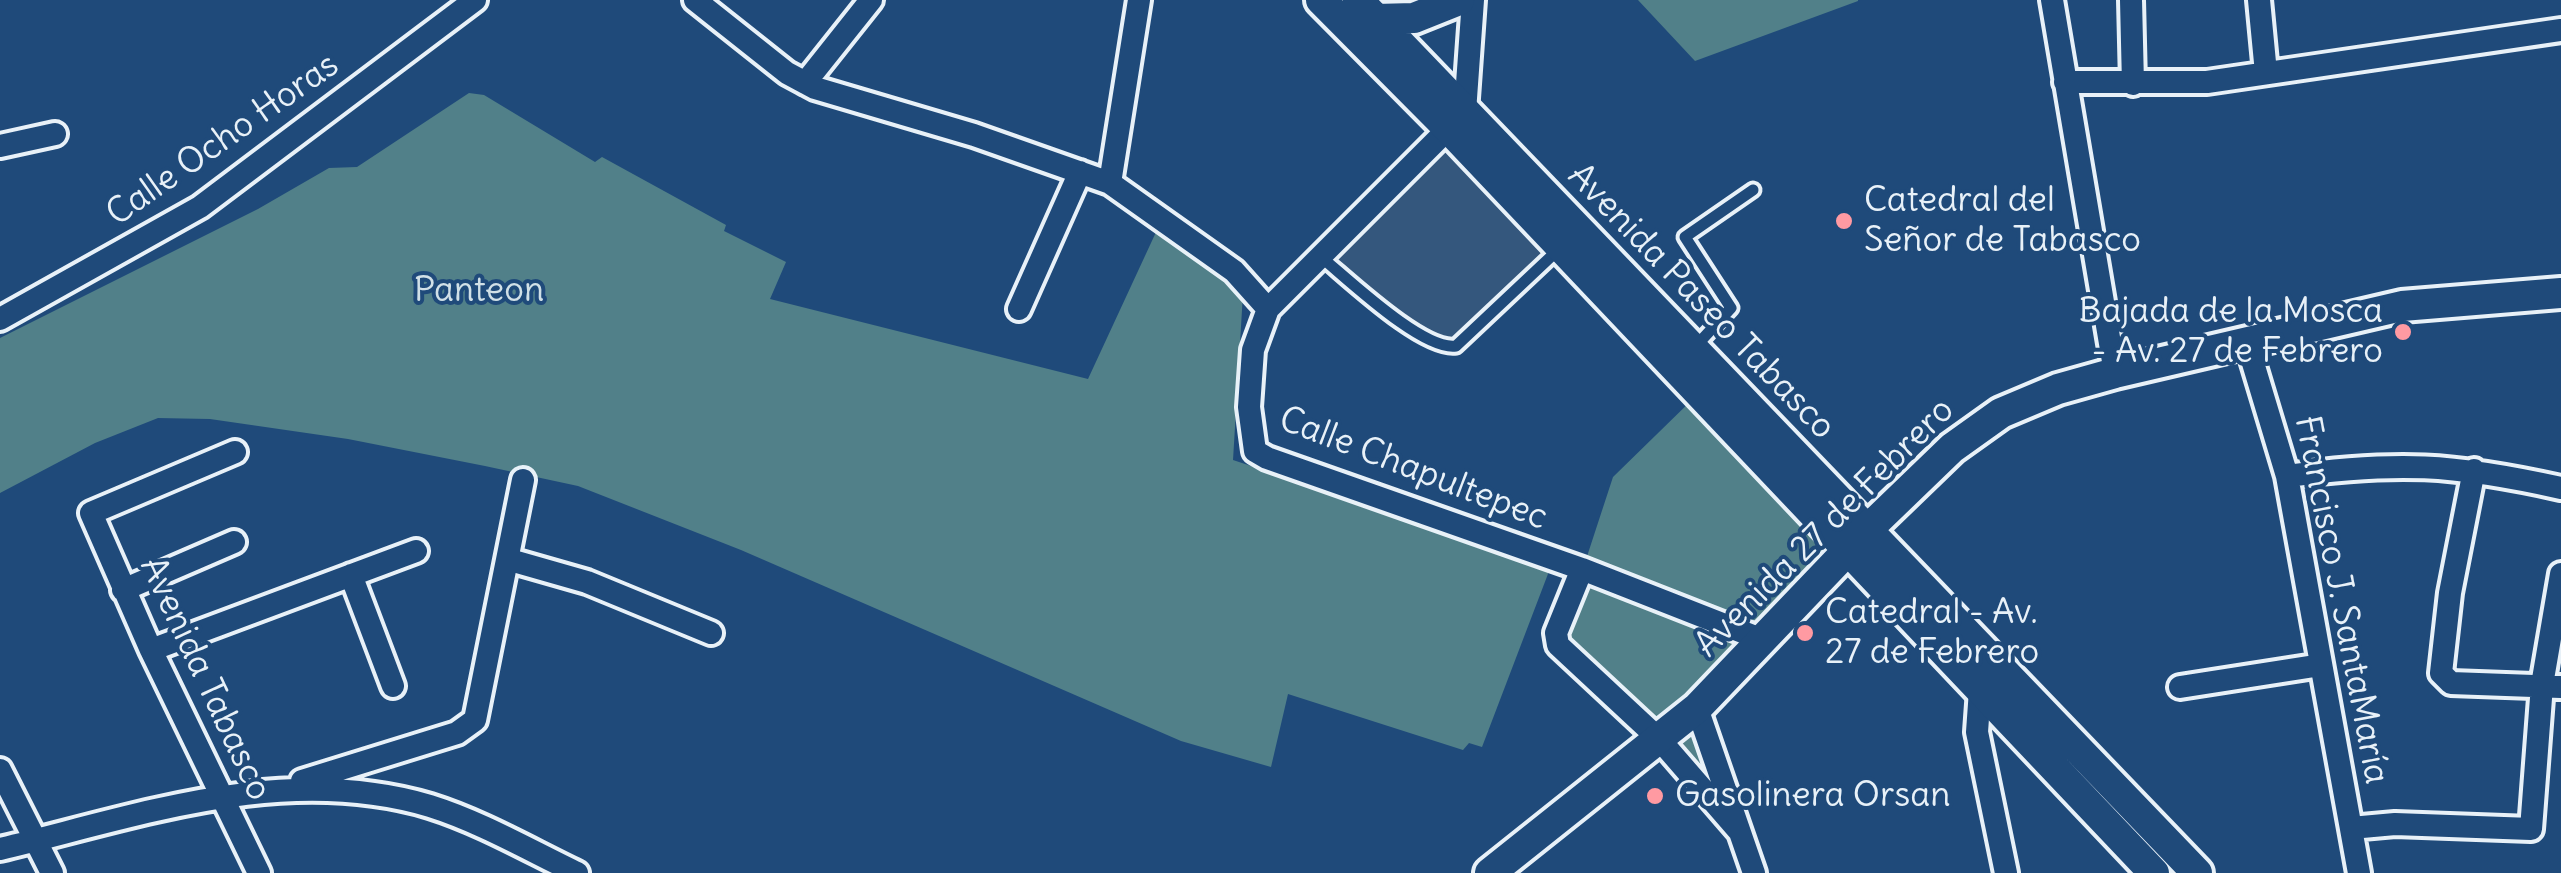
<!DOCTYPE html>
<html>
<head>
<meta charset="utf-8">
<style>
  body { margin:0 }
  canvas { display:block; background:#1f4a7a }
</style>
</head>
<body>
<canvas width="2561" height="873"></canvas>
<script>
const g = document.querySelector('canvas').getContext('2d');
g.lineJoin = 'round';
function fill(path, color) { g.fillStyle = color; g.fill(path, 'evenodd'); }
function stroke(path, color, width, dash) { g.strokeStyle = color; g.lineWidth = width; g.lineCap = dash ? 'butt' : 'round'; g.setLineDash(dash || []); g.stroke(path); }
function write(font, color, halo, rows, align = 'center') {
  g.font = font + ' Delius,sans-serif'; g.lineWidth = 8; g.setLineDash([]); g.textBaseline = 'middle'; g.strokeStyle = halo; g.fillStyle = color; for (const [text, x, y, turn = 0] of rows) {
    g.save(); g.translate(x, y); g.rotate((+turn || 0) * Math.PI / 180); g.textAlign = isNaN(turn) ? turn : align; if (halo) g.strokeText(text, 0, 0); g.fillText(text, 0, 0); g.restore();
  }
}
fill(new Path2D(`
  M1449 135 1557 248 1450 344 1419 332 1325 257Z`), '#34577d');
fill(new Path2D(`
  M1638 0H1858V1L1695 61Z
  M469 93 484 95 595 162 602 157 726 225 724 231 786 262 770 299 1088 379 1157 230 1243 293 1233 460 1551 566 1482 747 1469 743 1463 750 1288 694 1271 767 1181 741 741 550 578 486 485 466 348 439 210 419 158 418 95 443 0 493V338L258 209 329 168 357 167Z
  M1698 394 1846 551 1697 708 1738 830 1558 645 1613 477Z`), '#518089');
const lane = new Path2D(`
  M1321 257C1348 279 1423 351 1456 346L1558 250
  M1696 346 1731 308 1685 237 1753 190`);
const street = new Path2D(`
  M695 0 787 73 815 88 974 135 1110 183 1234 271 1268 309
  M1473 0 1465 112 1268 309 1253 350 1249 407 1255 451 1267 458 1582 569 1556 633 1558 645 1660 740 1738 830
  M2052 0 2115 373
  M2131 0 2133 84
  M2259 0 2266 73
  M2065 82H2207L2561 30
  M805 83 871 0
  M0 146 55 134
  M1110 183 1139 0
  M1019 309 1080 172
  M0 319 200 207 475 0
  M2247 343 2287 476 2359 873
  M235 452 91 513 151 650 259 873
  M2474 470 2450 593 2441 673 2451 683 2561 687
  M2287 476C2397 461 2453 464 2561 488
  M510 560 587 582 711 633
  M1582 569 1763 640
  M351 575 393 686
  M123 590 234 542
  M151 650 416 551
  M2180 687 2321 665
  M1980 690 1977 732 2006 873
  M1697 708 1754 873
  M0 770 52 873
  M302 781 457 733 475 720 523 480
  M2351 828 2395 824 2531 829 2542 685 2561 574
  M0 849C141 815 285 763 430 806 481 822 529 850 577 873`);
const secondary = new Path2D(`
  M1321 0 1450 130 2154 873
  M1358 0 2197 873
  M1376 19 1414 18 1459 0
  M1490 873 1697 708 1868 529 1952 448 2001 413 2058 389 2115 373 2402 306 2561 293`);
stroke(lane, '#e8f1f8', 19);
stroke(street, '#e8f1f8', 30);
stroke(secondary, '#e8f1f8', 38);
stroke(lane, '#1f4a7a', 11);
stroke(street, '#1f4a7a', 22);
stroke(secondary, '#1f4a7a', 30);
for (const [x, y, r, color] of [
  [1844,221,10,"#ff9aa2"],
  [2403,332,10,"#ff9aa2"],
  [1805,633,10,"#ff9aa2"],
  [1655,796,10,"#ff9aa2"]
]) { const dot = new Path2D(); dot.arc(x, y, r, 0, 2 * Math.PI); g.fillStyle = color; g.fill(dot); stroke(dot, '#1f4a7a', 4); }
write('35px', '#e8f1f8', '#1f4a7a', [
  ["Calle Ocho Horas",223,140,-35],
  ["Avenida Paseo Tabasco",1701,302,46],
  ["Calle Chapultepec",1413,469,21],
  ["Avenida 27 de Febrero",1825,528,-45],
  ["Francisco J. SantaMaría",2341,600,79],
  ["Avenida Tabasco",205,679,65]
]);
write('35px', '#e8f1f8', '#1f4a7a', [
  ["Catedral del",1864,201],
  ["Señor de Tabasco",1864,241],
  ["Bajada de la Mosca",2383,312,"right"],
  ["- Av. 27 de Febrero",2383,352,"right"],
  ["Catedral - Av.",1825,613],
  ["27 de Febrero",1825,653],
  ["Gasolinera Orsan",1675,796]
], 'left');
write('35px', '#d1e0e7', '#1f4a7a', [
  ["Panteon",479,291]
]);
</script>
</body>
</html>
